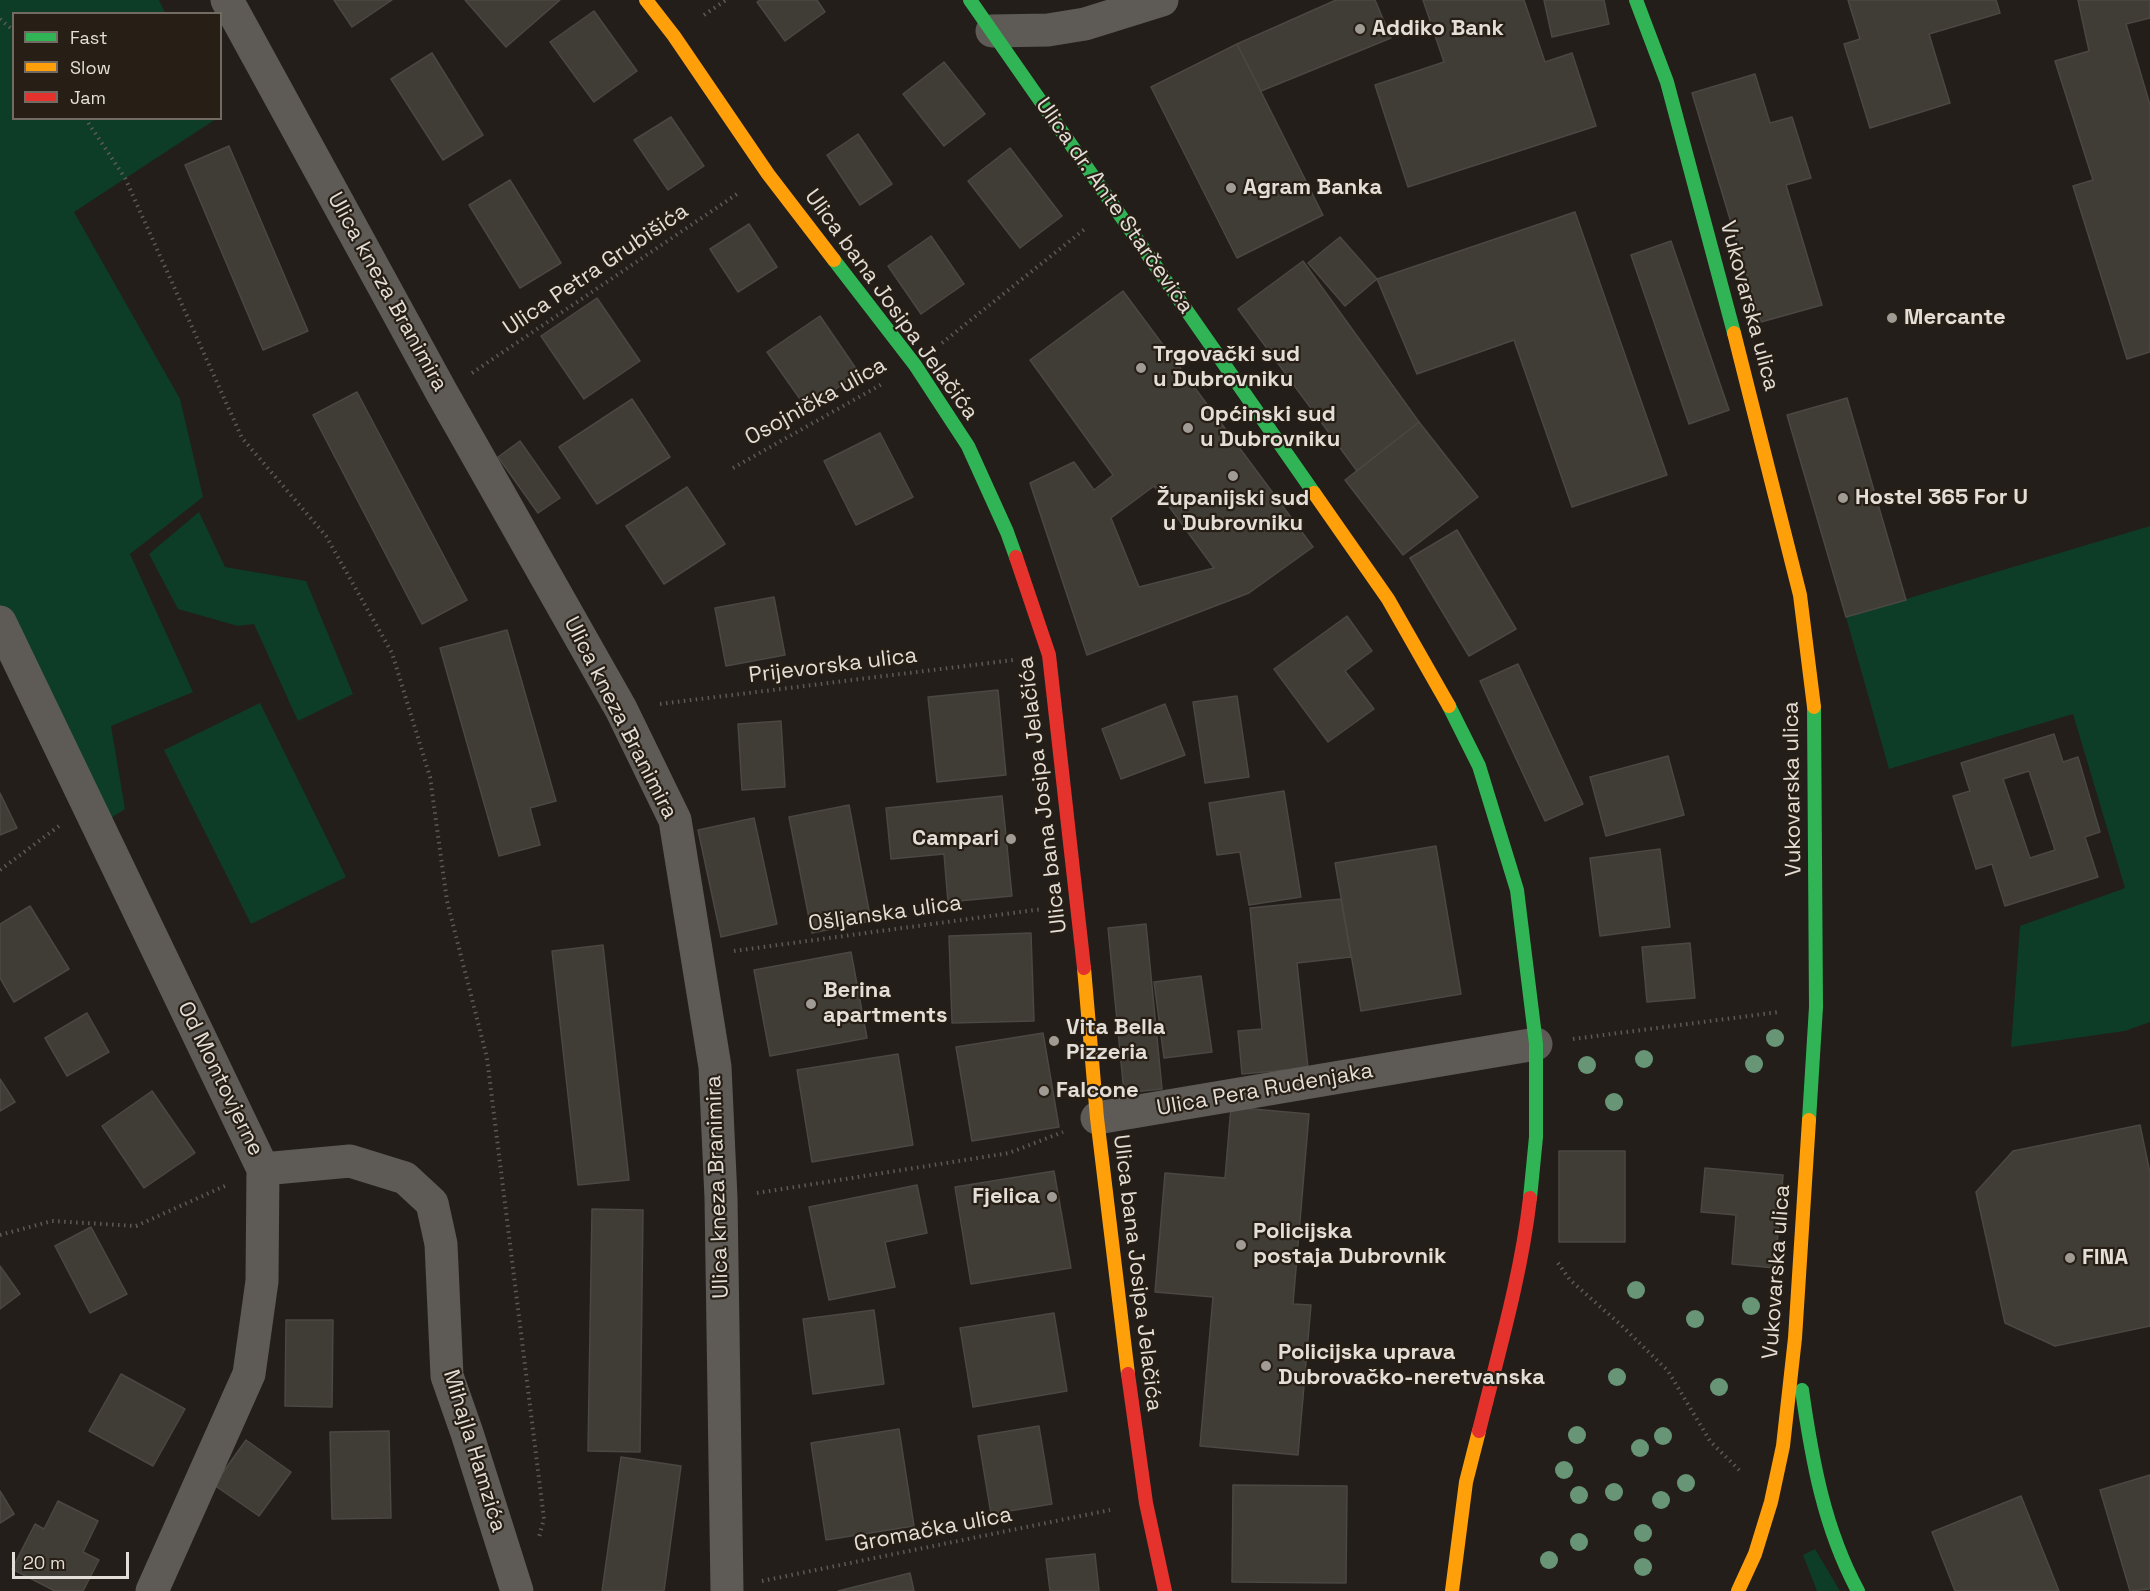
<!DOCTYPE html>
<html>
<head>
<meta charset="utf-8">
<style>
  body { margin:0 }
  #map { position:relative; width:2150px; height:1591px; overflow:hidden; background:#231e19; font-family:"Space Grotesk",sans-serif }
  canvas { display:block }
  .legend { position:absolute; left:12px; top:12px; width:210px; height:108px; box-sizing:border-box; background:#271f15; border:2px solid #726b63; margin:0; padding:8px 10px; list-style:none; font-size:18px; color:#e3ded7 }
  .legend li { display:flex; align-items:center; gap:12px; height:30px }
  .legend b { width:30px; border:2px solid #726b63 }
  .scale { position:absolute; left:12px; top:1552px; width:117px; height:27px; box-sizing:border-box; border:3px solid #e3ded7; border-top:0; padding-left:8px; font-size:18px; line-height:21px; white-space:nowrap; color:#e3ded7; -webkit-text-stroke:4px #271f15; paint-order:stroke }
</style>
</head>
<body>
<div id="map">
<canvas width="2150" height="1591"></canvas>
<ul class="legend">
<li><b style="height:8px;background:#30b455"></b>Fast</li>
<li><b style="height:8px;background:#ff9f0a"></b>Slow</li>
<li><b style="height:8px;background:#e5322d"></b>Jam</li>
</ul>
<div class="scale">20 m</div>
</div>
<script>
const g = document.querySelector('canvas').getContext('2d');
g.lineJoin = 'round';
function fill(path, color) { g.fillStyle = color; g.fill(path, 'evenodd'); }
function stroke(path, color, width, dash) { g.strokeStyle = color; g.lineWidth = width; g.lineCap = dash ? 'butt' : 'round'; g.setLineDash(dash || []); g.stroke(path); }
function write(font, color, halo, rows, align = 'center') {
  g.font = font + ' "Space Grotesk",sans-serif'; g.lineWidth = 4.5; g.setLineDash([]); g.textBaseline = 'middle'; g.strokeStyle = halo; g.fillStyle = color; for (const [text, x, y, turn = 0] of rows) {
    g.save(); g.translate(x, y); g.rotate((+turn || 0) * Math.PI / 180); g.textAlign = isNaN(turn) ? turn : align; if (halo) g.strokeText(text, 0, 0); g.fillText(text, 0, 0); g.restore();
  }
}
fill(new Path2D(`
  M0 0H159L165 13 14 14V118L216 119 74 212 180 399 203 497 130 554 193 692 111 726 125 809 98 826 0 622Z
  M199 512 225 567 306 581 353 694 298 721 254 624 238 626 178 609 149 554Z
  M2150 526V1022L2125 1031 2011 1047 2020 926 2125 888 2073 714 1889 769 1846 617Z
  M260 703 346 877 251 924 164 750Z
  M1815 1549 1840 1591H1817L1803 1555Z`), '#0d3d26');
const building = new Path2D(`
  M334 0H392L352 27Z
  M465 0H560L506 47Z
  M760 0H817L825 12 785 41 757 2Z
  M1336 0H1375L1391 38 1261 91 1237 44Z
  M1423 0H1524L1545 62 1572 53 1596 126 1408 187 1375 85 1444 62Z
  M1544 0H1604L1609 24 1552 37Z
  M1848 0H1996L2000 13 1929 34 1950 103 1870 128 1844 44 1860 39Z
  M2078 0H2150V18L2126 24 2150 105V352L2127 359 2073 186 2093 180 2055 61 2089 51Z
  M594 11 637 71 594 102 550 42Z
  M1237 44 1323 215 1237 258 1151 87Z
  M432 53 483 135 443 160 391 79Z
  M944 62 985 114 944 146 903 94Z
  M1755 74 1770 123 1792 117 1811 178 1786 185 1822 305 1761 322 1692 93Z
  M671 117 704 166 668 190 634 140Z
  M858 134 892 184 860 205 827 155Z
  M229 146 308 331 263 350 185 165Z
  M1010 148 1062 216 1020 248 968 181Z
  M510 180 561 263 520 288 469 205Z
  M1575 212 1667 475 1572 507 1514 340 1417 374 1377 279Z
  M749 224 777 267 738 292 710 249Z
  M931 236 964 284 921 314 888 266Z
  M1340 237 1377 279 1345 306 1308 263Z
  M1671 241 1729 410 1689 424 1631 255Z
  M1303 261 1419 422 1357 471 1238 309Z
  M1123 291 1313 547 1249 593 1087 655 1030 483 1074 462 1094 490 1113 475 1030 360ZM1154 486 1214 568 1139 587 1111 518Z
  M597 298 640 361 584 399 541 336Z
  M820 316 859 373 807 409 767 352Z
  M357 392 467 600 422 624 313 415Z
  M1847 398 1906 600 1846 617 1787 415Z
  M632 399 670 457 597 504 559 447Z
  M1419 422 1478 497 1403 555 1345 480Z
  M880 433 913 497 856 525 824 461Z
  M520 441 560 498 538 513 498 457Z
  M687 487 725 544 664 584 626 526Z
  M1457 530 1516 629 1469 656 1410 558Z
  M774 597 785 655 726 666 715 608Z
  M1347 616 1372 651 1345 671 1374 709 1328 742 1274 669Z
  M507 630 556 801 530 808 540 845 499 856 440 648Z
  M1518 664 1583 804 1545 821 1480 681Z
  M998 690 1006 775 937 782 928 697Z
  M1237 696 1249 777 1205 783 1193 702Z
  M1165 704 1185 755 1121 779 1102 729Z
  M781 721 785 787 742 790 738 724Z
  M2054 734 2063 762 2078 757 2100 832 2085 837 2098 877 2005 906 1992 864 1976 869 1953 796 1970 791 1961 763ZM2029 771 2055 850 2030 858 2003 779Z
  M1668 756 1684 815 1606 836 1590 777Z
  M1284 791 1301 897 1249 905 1240 852 1217 855 1209 803Z
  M0 793 17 828 0 835Z
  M1002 796 1012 896 948 902 944 854 891 859 886 808Z
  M849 805 871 921 812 933 789 817Z
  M754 818 777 924 721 937 698 830Z
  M1436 846 1461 994 1361 1011 1335 863Z
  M1660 849 1670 927 1600 936 1590 858Z
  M1341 899 1351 957 1297 963 1308 1068 1242 1074 1238 1031 1262 1029 1250 908Z
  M30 906 69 969 14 1002 0 978V924Z
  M1146 924 1162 1089 1124 1093 1108 928Z
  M1031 933 1034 1021 952 1023 949 936Z
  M1690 943 1695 998 1647 1002 1642 947Z
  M603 945 629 1180 578 1185 552 951Z
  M851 952 867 1038 770 1056 754 970Z
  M1201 976 1212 1052 1164 1058 1154 982Z
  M87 1013 109 1052 67 1076 45 1038Z
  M1043 1033 1059 1127 972 1141 956 1047Z
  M898 1054 913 1145 812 1162 797 1070Z
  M0 1079 15 1102 0 1111Z
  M152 1091 195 1153 144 1188 102 1126Z
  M1231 1107 1309 1114 1293 1304 1311 1305 1298 1455 1200 1446 1213 1297 1155 1292 1165 1173 1225 1178Z
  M2140 1125 2150 1173V1326L2055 1346 2005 1323 1976 1192 2013 1151Z
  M1559 1151H1625V1242H1559Z
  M1705 1168 1783 1175 1775 1268 1732 1264 1736 1215 1701 1212Z
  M1054 1171 1071 1268 971 1284 955 1187Z
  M917 1185 927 1233 885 1242 895 1287 829 1300 809 1207Z
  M592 1209 643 1210 640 1452 588 1451Z
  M91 1227 127 1294 90 1313 55 1246Z
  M0 1266 20 1294 0 1309Z
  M874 1310 884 1384 813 1394 803 1319Z
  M1054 1313 1067 1391 973 1407 960 1328Z
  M286 1320H333L332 1407 285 1406Z
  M121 1374 185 1409 153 1466 89 1431Z
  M1039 1426 1052 1504 991 1514 978 1436Z
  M899 1429 914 1526 826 1540 811 1443Z
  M389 1431 391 1518 332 1519 330 1432Z
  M246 1440 291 1472 259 1516 214 1485Z
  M621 1457 681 1466 664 1591H602Z
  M2150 1475V1589L2130 1591 2100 1490Z
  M1233 1485 1347 1486 1346 1583 1232 1582Z
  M0 1491 14 1514 0 1523Z
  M2021 1496 2059 1591H1955L1932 1532Z
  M58 1501 98 1521 83 1552 99 1560 83 1591H55L12 1569 35 1524 44 1529Z
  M1095 1554 1099 1591H1050L1046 1559Z
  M910 1573 914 1591H838Z`);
fill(building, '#403c36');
stroke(building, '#4b4743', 1.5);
stroke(new Path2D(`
  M704 15 726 0
  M0 19 14 31
  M85 118 125 178 242 438 326 536 392 653 430 777 447 901 487 1058 544 1519 539 1537
  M942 343 1086 228
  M472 373 737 194
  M733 468 884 383
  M660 704 1013 660
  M0 870 59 826
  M734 951 1042 909
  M1573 1039 1779 1012
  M757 1193 1009 1153 1063 1132
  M0 1235 52 1221 136 1226 227 1185
  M1558 1263 1570 1280 1621 1325 1668 1371 1710 1441 1741 1472
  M762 1581 1110 1510`), '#5d5a55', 4, [1.5, 4.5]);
stroke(new Path2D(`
  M227 0 442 393 621 709 675 820 715 1067 721 1198 727 1591
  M992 31 1048 30 1085 24 1162 0
  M0 622 263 1169 262 1281 249 1374 152 1591
  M1097 1118 1536 1044
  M263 1169 350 1161 405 1178 432 1203 441 1244 447 1376 467 1433 517 1591`), '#5e5b57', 33);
stroke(new Path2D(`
  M970 0 1314 493
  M1636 0 1667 82 1734 333
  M834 260 915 365 968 446 1007 532 1016 557
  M1449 706 1479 766 1517 890 1536 1044V1137L1530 1198
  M1809 1120 1816 1007 1814 707
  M1802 1390C1812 1460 1824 1528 1858 1591`), '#30b455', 14);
stroke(new Path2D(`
  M646 0 674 36 768 174 834 260
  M1734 333 1800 595 1814 707
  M1314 493 1388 599 1449 706
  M1084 968 1097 1118 1128 1374
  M1452 1591 1466 1482 1479 1431
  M1738 1591 1755 1554 1771 1502 1783 1446 1795 1338 1809 1120`), '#ff9f0a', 14);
stroke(new Path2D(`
  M1016 557 1049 655 1084 968
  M1128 1374 1146 1503 1165 1591
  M1479 1431C1498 1354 1521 1277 1530 1198`), '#e5322d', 14);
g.fillStyle = '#679576';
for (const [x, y] of [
  [1775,1038],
  [1644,1059],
  [1754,1064],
  [1587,1065],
  [1614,1102],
  [1636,1290],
  [1751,1306],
  [1695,1319],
  [1617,1377],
  [1719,1387],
  [1577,1435],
  [1663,1436],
  [1640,1448],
  [1564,1470],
  [1686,1483],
  [1614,1492],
  [1579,1495],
  [1661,1500],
  [1643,1533],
  [1579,1542],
  [1549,1560],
  [1643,1567]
]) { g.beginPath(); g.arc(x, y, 9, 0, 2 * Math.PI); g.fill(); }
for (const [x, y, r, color] of [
  [1360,29,6,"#a09b94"],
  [1231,188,6,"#a09b94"],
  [1892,318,6,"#a09b94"],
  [1141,368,6,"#a09b94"],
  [1188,428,6,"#a09b94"],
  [1233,476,6,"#a09b94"],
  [1843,498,6,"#a09b94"],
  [1011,839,6,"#a09b94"],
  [811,1004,6,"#a09b94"],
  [1054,1041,6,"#a09b94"],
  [1044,1091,6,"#a09b94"],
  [1052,1197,6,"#a09b94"],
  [1241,1245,6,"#a09b94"],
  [2070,1258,6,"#a09b94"],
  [1266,1366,6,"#a09b94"]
]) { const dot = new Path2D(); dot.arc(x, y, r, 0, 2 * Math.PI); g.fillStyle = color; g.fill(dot); stroke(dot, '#271f15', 2); }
write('bold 22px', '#e3ded7', '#271f15', [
  ["Addiko Bank",1372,29],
  ["Agram Banka",1243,188],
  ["Mercante",1904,318],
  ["Trgovački sud",1153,355],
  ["u Dubrovniku",1153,380],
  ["Općinski sud",1200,415],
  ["u Dubrovniku",1200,440],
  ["Hostel 365 For U",1855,498],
  ["Županijski sud",1233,499,"center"],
  ["u Dubrovniku",1233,524,"center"],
  ["Campari",999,839,"right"],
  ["Berina",823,991],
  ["apartments",823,1016],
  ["Vita Bella",1066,1028],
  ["Pizzeria",1066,1053],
  ["Falcone",1056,1091],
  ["Fjelica",1040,1197,"right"],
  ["Policijska",1253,1232],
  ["postaja Dubrovnik",1253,1257],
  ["FINA",2082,1258],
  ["Policijska uprava",1278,1353],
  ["Dubrovačko-neretvanska",1278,1378]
], 'left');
write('22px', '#e3ded7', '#271f15', [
  ["Ulica dr. Ante Starčevića",1114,206,55],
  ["Ulica Petra Grubišića",596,270,-34],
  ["Ulica kneza Branimira",387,292,61],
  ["Ulica bana Josipa Jelačića",891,305,54],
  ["Vukovarska ulica",1749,306,75],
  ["Osojnička ulica",816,402,-29],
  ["Prijevorska ulica",833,666,-7],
  ["Ulica kneza Branimira",620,718,63],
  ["Vukovarska ulica",1793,789,-91],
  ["Ulica bana Josipa Jelačića",1043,795,-97],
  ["Ošljanska ulica",885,914,-8],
  ["Od Montovjerne",220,1079,64],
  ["Ulica Pera Rudenjaka",1265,1090,-10],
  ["Ulica kneza Branimira",718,1187,-92],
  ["Vukovarska ulica",1777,1272,-86],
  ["Ulica bana Josipa Jelačića",1137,1273,83],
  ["Mihajla Hamzića",474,1451,73],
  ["Gromačka ulica",933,1530,-11]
]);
</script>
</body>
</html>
